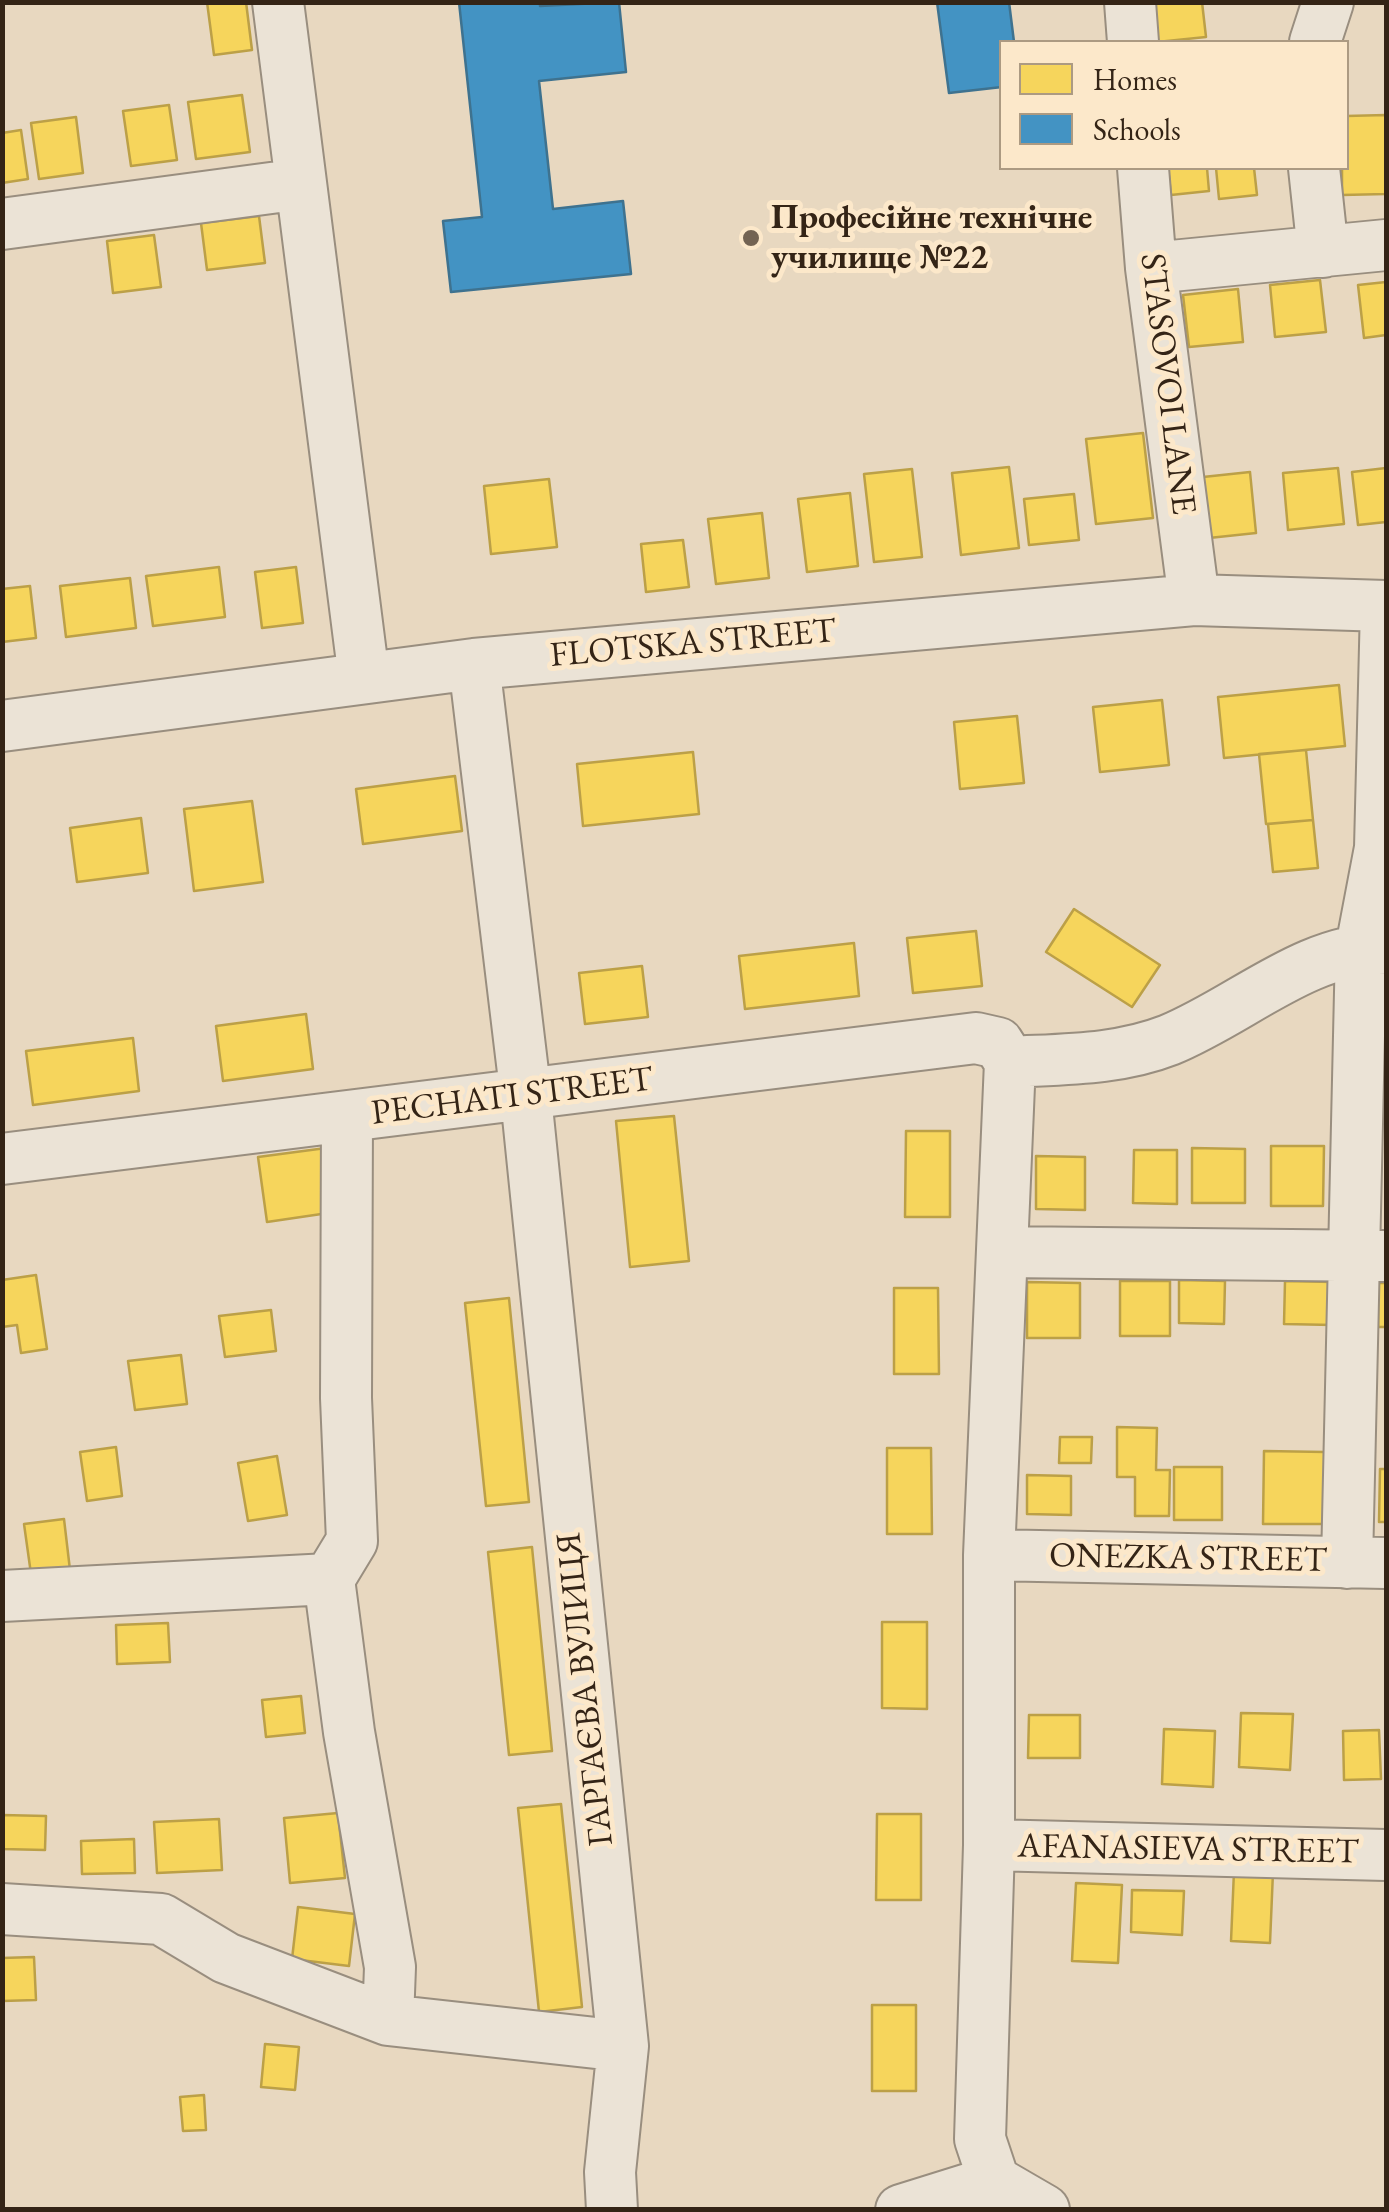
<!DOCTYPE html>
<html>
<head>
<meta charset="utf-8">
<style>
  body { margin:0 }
  #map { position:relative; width:1389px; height:2212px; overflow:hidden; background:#e8d8c0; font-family:"EB Garamond",serif }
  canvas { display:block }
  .frame { position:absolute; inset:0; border:5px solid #342416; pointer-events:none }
  .legend { position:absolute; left:999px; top:40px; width:350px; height:130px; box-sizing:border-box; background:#fce8ca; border:2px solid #ac9a82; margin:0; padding:12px 18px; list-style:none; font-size:30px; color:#342416 }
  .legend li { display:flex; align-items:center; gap:20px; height:50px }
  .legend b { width:50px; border:2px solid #ac9a82 }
</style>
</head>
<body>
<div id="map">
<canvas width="1389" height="2212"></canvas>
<div class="frame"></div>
<ul class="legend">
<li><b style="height:28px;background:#f6d55c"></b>Homes</li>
<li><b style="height:28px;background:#4393c3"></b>Schools</li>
</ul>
</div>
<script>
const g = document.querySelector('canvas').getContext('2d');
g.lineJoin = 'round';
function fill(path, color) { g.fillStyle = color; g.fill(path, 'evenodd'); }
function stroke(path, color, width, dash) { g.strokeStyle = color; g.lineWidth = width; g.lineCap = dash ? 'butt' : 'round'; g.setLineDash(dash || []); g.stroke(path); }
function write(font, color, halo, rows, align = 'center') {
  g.font = font + ' "EB Garamond",serif'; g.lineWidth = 10; g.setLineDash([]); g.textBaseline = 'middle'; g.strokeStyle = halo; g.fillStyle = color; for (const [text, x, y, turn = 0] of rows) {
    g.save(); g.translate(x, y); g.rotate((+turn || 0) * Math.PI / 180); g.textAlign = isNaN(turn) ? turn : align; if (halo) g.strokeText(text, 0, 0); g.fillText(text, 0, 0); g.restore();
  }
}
const homes = new Path2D(`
  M207 2H246L252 50 214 55Z
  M1152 2H1202L1206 37 1157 42Z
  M242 95 250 152 196 159 188 102Z
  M169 105 177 160 131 166 123 111Z
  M1386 115V194L1342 195V168H1346V116Z
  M76 117 83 173 39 179 31 123Z
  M21 130 28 179 2 183V133Z
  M1168 168H1207L1209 191 1171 195Z
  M1216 168H1254L1257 195 1219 199Z
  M259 216 265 263 207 270 201 223Z
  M154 235 161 287 113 293 107 241Z
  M1320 280 1326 332 1275 337 1270 285Z
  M1386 282V335L1364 338 1358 285Z
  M1238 289 1243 342 1189 347 1183 295Z
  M1143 433 1153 518 1096 524 1086 439Z
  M1009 467 1019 548 961 555 952 473Z
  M1338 468 1344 524 1288 530 1283 473Z
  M1386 468V522L1358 525 1352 472Z
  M912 469 922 557 874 562 864 474Z
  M1250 472 1256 533 1209 538 1203 477Z
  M549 479 557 547 491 554 484 486Z
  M850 493 858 566 807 572 798 499Z
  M1074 494 1079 540 1029 545 1024 499Z
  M762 513 769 578 716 584 708 519Z
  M683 540 689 587 646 592 641 544Z
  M219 567 225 617 153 626 146 576Z
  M296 567 303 623 262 628 255 572Z
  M130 578 136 628 66 637 60 586Z
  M30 586 36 638 2 642V589Z
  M1339 685 1345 746 1224 758 1218 697Z
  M1162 700 1169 765 1100 772 1093 707Z
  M1017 716 1024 783 960 789 954 722Z
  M1306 750 1313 820 1266 824 1259 754Z
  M693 752 699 814 583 826 577 764Z
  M455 776 462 831 363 844 356 789Z
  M252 801 263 882 194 891 184 809Z
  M141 818 148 873 77 882 70 828Z
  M1313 820 1318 868 1273 872 1268 824Z
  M1074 909 1160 965 1132 1007 1046 952Z
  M976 931 982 986 913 993 907 938Z
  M854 943 859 996 745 1009 739 956Z
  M642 966 648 1017 585 1024 579 973Z
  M306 1014 313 1069 223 1081 216 1026Z
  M133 1038 139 1091 33 1105 26 1051Z
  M674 1116 689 1261 630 1267 616 1121Z
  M906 1131H950V1217H905Z
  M1271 1146H1324L1323 1206H1271Z
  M326 1148 335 1212 267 1222 258 1157Z
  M1192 1148 1245 1149V1203H1192Z
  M1134 1150H1177V1204L1133 1203Z
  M1036 1156 1085 1157V1210L1036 1209Z
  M36 1275 47 1349 21 1353 17 1325 2 1327V1280Z
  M1179 1280 1225 1281 1224 1324 1179 1323Z
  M1120 1281H1170V1336H1120Z
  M1285 1281 1333 1282V1325L1284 1324Z
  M1027 1282 1080 1283V1338H1027Z
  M1378 1283H1386V1327H1378Z
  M894 1288H938L939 1374H894Z
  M509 1298 529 1502 486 1506 465 1303Z
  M271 1310 276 1351 225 1357 219 1316Z
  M181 1355 187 1404 135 1410 128 1361Z
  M1117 1427 1157 1428 1156 1470H1170L1169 1516H1135V1477H1117Z
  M1060 1437H1092L1091 1463H1059Z
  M116 1447 122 1496 87 1501 80 1452Z
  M887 1448H931L932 1534H887Z
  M1264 1451 1326 1452V1524H1263Z
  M277 1456 287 1515 248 1521 238 1463Z
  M1174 1467H1222V1520H1174Z
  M1380 1469H1386V1522H1379Z
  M1027 1475 1071 1476V1515L1027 1514Z
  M64 1519 70 1570 31 1574 24 1524Z
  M532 1547 552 1751 509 1755 488 1552Z
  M882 1622H927V1709L882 1708Z
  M168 1623 170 1662 117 1664 116 1625Z
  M301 1696 305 1733 266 1737 262 1700Z
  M1241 1713 1293 1714 1290 1770 1239 1767Z
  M1029 1715H1080V1758H1028Z
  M1164 1729 1215 1731 1213 1787 1162 1784Z
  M1379 1730 1381 1779 1344 1780 1343 1731Z
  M561 1804 582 2007 539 2012 518 1808Z
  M338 1813 345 1878 290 1883 284 1818Z
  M877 1814H921V1900H876Z
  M2 1815 46 1816 45 1850 2 1849Z
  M219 1819 222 1870 157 1873 154 1822Z
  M134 1839 135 1873 82 1874 81 1841Z
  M1234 1871 1273 1872 1270 1943 1231 1941Z
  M1076 1883 1122 1885 1118 1963 1072 1961Z
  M1132 1890 1184 1891 1182 1935 1131 1932Z
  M298 1907 355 1914 349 1966 292 1959Z
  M34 1957 36 2000 2 2001V1958Z
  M872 2005H916V2091H872Z
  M265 2044 299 2047 295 2090 261 2087Z
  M204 2095 206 2130 183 2131 180 2097Z`);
fill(homes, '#f6d55c');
stroke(homes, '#bca047', 2.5);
const schools = new Path2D(`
  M459 2H540V6L619 2 626 72 539 81 553 209 623 201 631 274 451 292 443 221 482 217Z
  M937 2H1009L1014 42H1002V87L949 93Z`);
fill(schools, '#4393c3');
stroke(schools, '#3e728f', 2.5);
const minor = new Path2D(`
  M278 2 364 678
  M1130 2 1133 42
  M1315 42 1328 2
  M1143 168 1151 268 1194 600
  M1314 168 1323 252
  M2 224 301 184
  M1151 268 1386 245
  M2 726 474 664 1194 600 1386 606 1380 848 1361 948 1347 1563
  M1010 1062C1064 1059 1118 1060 1169 1040 1242 1010 1304 949 1386 948
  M347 1117 346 1398 352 1541 329 1579 349 1732 390 1967 388 2020
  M2 1159 976 1038 998 1043 1010 1062 989 1555V1845L980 2139 994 2181 1044 2210
  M1003 1252 1386 1256
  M989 1555 1386 1563
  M2 1596 329 1579
  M989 1845 1386 1855
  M2 1909 161 1919 226 1958 388 2020 623 2046 526 1097 474 664
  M612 2210 610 2172 623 2046
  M901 2210 994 2181`);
stroke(minor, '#998e7f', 54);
stroke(minor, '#ebe3d6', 50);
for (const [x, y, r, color] of [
  [751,238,10,"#736352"]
]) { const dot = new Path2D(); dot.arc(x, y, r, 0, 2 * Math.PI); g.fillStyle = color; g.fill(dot); stroke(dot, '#fce8ca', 4); }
write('bold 35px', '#342416', '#fce8ca', [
  ["Професійне технічне",771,218],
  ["училище №22",771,258]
], 'left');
write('35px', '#342416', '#fce8ca', [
  ["STASOVOI LANE",1167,384,83],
  ["FLOTSKA STREET",693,644,-5],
  ["PECHATI STREET",512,1097,-7],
  ["ONEZKA STREET",1188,1559,1],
  ["ГАРГАЄВА ВУЛИЦЯ",586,1689,-96],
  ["AFANASIEVA STREET",1188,1850,1]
]);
</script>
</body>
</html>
